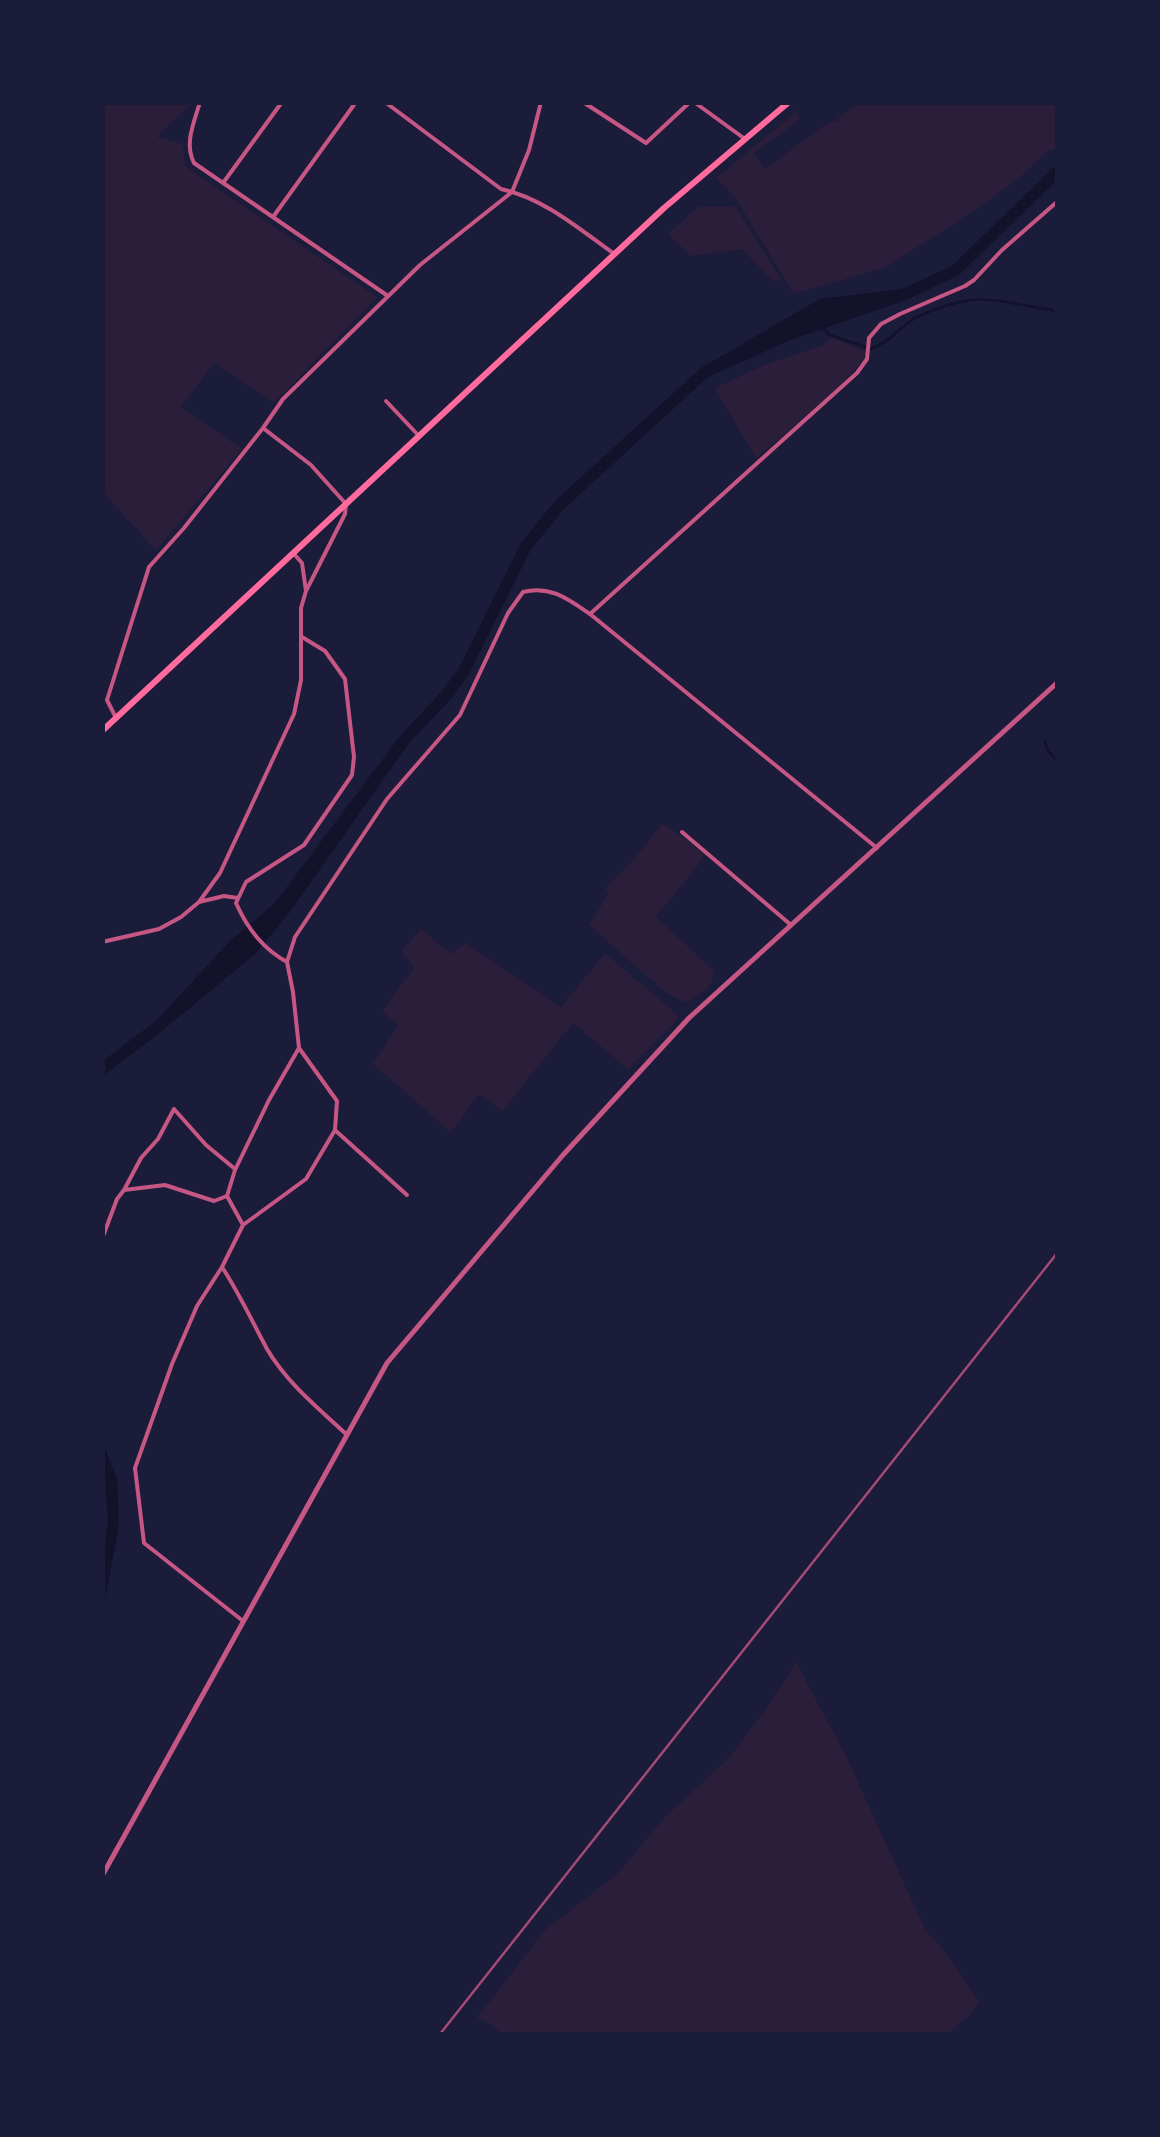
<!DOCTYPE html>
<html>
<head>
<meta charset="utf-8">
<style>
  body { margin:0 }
  #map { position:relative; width:1160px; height:2137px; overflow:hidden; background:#1b1b3a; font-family:Roboto,sans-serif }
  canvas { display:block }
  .frame { position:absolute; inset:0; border:105px solid #1b1b3a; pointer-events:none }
</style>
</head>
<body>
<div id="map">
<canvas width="1160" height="2137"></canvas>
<div class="frame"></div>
</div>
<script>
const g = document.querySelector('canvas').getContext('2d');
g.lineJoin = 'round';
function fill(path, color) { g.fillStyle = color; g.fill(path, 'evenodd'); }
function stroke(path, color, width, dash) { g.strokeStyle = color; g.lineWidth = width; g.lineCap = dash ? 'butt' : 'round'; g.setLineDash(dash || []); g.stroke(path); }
fill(new Path2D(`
  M103 102 192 103 157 137 183 144 185 166 377 297 274 403 214 363 181 407 242 449 156 550 103 493Z
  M862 103H1057V149L1049 150 1020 177 980 207 886 267 794 294 736 199 716 178 797 111 799 120 754 153 765 169 826 124 835 120 840 123 838 117Z
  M735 206 781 279 774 282 742 249 691 256 668 234 698 207Z
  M831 337 866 352C858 378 780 438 756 459L715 388 769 363 824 345Z
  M662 824 672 829 704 854 699 864 656 917 714 971C714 987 699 997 685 1002L667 994 589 925 609 893 605 888 630 864Z
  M421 929 451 954 465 943 561 1007 605 953 680 1017 628 1069 573 1023 502 1111 479 1094 451 1132 373 1064 398 1026 382 1011 414 968 401 951Z
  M801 1656 797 1664 846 1756 925 1929 949 1957 979 2002 973 2012 948 2034H502L493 2026 477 2018 545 1930 616 1875 666 1816 727 1760 764 1712Z`), '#2a1e3b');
fill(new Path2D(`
  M1057 164V180L959 275 906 300 790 340 708 377 565 508 531 549 469 674 452 698 409 743 289 913 255 954 163 1030 103 1076V1061L156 1021 230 941 275 903 400 736 443 690 459 668 521 543 556 500 701 368 820 299 902 289 952 266Z
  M103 1444 117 1478 119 1525 103 1611V1550L108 1523 105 1481 103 1475Z`), '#12122b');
stroke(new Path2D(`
  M823 328 830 335 871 349C892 341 899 327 917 317 932 310 954 302 971 300 991 297 1029 307 1051 310L1058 313
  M1045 741 1047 749 1058 762`), '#12122b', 2.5);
stroke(new Path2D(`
  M200 102C194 123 184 143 194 163L388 296
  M385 102 501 189C543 198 578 228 613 253
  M583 102 646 143 690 102
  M694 102 745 139
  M223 183 282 102
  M273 217 356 102
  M386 401 419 436
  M294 554 302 563 306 591
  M590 614 877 848
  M116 718 107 700 149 567 184 528 263 428 283 399 420 265 512 192 529 150 541 102
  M682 832 791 925
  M199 902 224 896 238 898
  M102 942 159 929 181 917 199 902 220 873 294 714 301 680V608L306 591 345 514 346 504 311 465 263 428
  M287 962C263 949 247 928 236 903L246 882 304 845 352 775 354 757 345 679 325 651 302 637
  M336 1131 407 1195
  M124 1190 141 1158 158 1139 174 1109 206 1145 235 1169
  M243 1225 306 1179 335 1130 337 1101 299 1048
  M102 1239 117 1199 124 1190 165 1185 214 1201 227 1196
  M222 1267C239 1293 252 1321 267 1349 287 1383 318 1408 346 1434
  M243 1621 144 1543 135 1468 172 1364 197 1306 222 1267 243 1225 227 1196 235 1170 269 1100 299 1048 293 992 287 962 295 937 387 799 460 715 508 613 523 592C550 585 568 599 590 614L857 373 867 359 869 338 881 324 900 314 965 286 974 280 1002 250 1058 201`), '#c65784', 4);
stroke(new Path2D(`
  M102 1876 387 1363 563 1155 689 1018 1058 682`), '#c65784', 5);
stroke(new Path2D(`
  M102 731 664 208 789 102`), '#ff6b9d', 6);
stroke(new Path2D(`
  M440 2034 1058 1252`), '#a44b75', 2.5);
</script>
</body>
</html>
